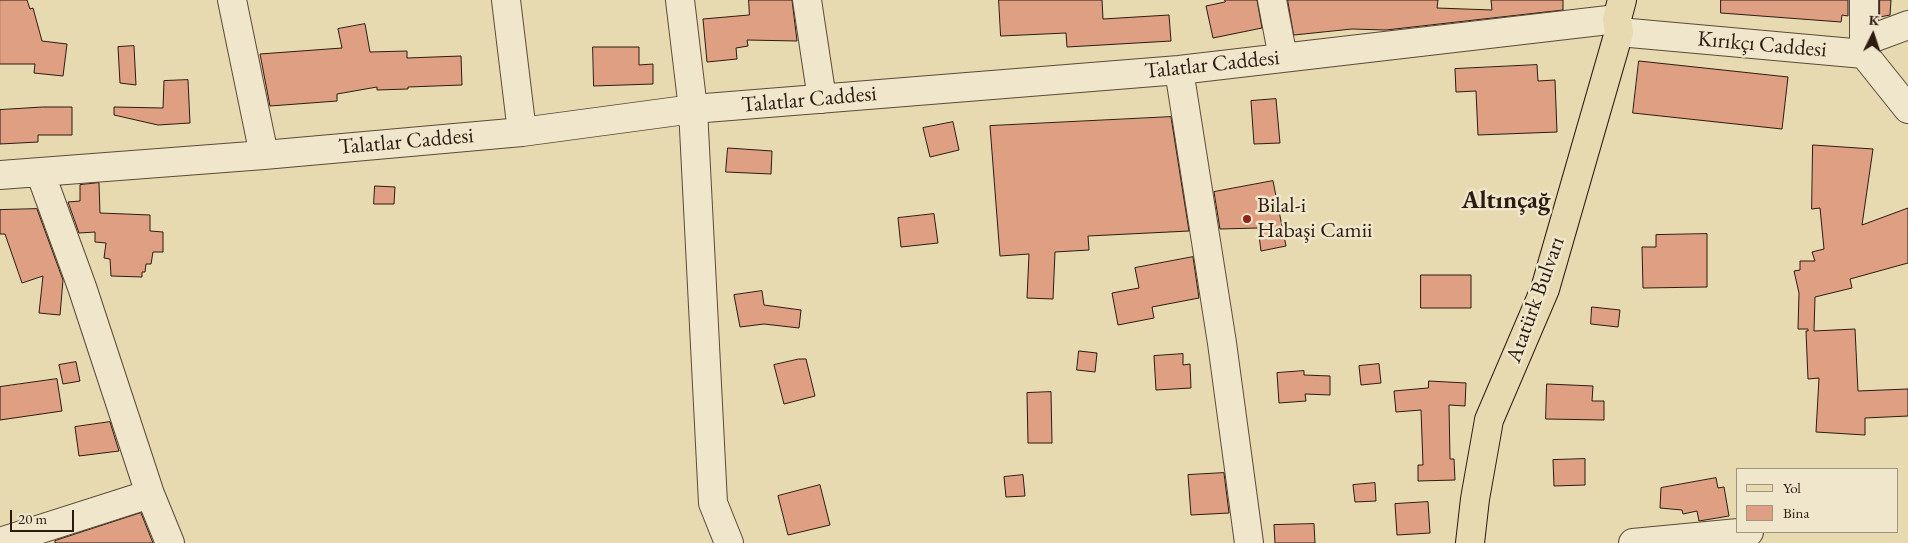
<!DOCTYPE html>
<html>
<head>
<meta charset="utf-8">
<style>
  body { margin:0 }
  #map { position:relative; width:1908px; height:543px; overflow:hidden; background:#e7d9b0; font-family:"EB Garamond",serif }
  canvas { display:block }
  .legend { position:absolute; left:1736px; top:468px; width:162px; height:65px; box-sizing:border-box; background:#efe6cc; border:1px solid #a19580; margin:0; padding:6px 9px; list-style:none; font-size:15px; color:#2c1b0f }
  .legend li { display:flex; align-items:center; gap:10px; height:25px }
  .legend b { width:25px; border:1px solid #a19580 }
  .north { position:absolute; left:1848px; top:10px; width:50px; height:50px; -webkit-text-stroke:4px #efe6cc; paint-order:stroke; rotate:4deg; font-size:14px; font-weight:700; line-height:20px; text-align:center; color:#2c1b0f }
  .north::after { content:''; display:block; margin:auto; width:18px; height:22px; background:#2c1b0f; clip-path:polygon(50% 0,100% 100%,50% 72%,0 100%) }
  .scale { position:absolute; left:10px; top:510px; width:64px; height:22px; box-sizing:border-box; border:2px solid #2c1b0f; border-top:0; padding-left:6px; font-size:15px; line-height:18px; white-space:nowrap; color:#2c1b0f; -webkit-text-stroke:4px #efe6cc; paint-order:stroke }
</style>
</head>
<body>
<div id="map">
<canvas width="1908" height="543"></canvas>
<ul class="legend">
<li><b style="height:6px;background:#e7d9b0"></b>Yol</li>
<li><b style="height:14px;background:#df9f83"></b>Bina</li>
</ul>
<div class="north">K</div>
<div class="scale">20 m</div>
</div>
<script>
const g = document.querySelector('canvas').getContext('2d');
g.lineJoin = 'round';
function fill(path, color) { g.fillStyle = color; g.fill(path, 'evenodd'); }
function stroke(path, color, width, dash) { g.strokeStyle = color; g.lineWidth = width; g.lineCap = dash ? 'butt' : 'round'; g.setLineDash(dash || []); g.stroke(path); }
function write(font, color, halo, rows, align = 'center') {
  g.font = font + ' "EB Garamond",serif'; g.lineWidth = 5; g.setLineDash([]); g.textBaseline = 'middle'; g.strokeStyle = halo; g.fillStyle = color; for (const [text, x, y, turn = 0] of rows) {
    g.save(); g.translate(x, y); g.rotate((+turn || 0) * Math.PI / 180); g.textAlign = isNaN(turn) ? turn : align; if (halo) g.strokeText(text, 0, 0); g.fillText(text, 0, 0); g.restore();
  }
}
const building = new Path2D(`
  M0 0H27L30 9 33 8 42 41 67 44 63 76 34 73 35 64H0Z
  M749 0H792L797 41 747 40 748 46 736 48 737 59 707 62 703 19 749 15Z
  M999 0H1102L1103 19 1169 15 1171 41 1067 47 1066 33 1001 36Z
  M1225 0H1257L1262 28 1213 38 1206 6 1225 2Z
  M1288 0H1438L1437 8 1492 10 1491 0H1563V10L1386 30 1352 29 1294 35Z
  M1721 0H1848V16L1842 15 1841 22 1721 13Z
  M1880 0H1891L1890 15 1880 17Z
  M365 24 370 52 407 51V58L461 56 462 85 408 87V89L377 90V87L337 94V101L270 106 260 54 342 48 338 29Z
  M134 46 136 85 120 83 118 47Z
  M593 47H639V65L653 64V84L594 86Z
  M1639 61 1788 77 1782 129 1633 113Z
  M1537 65 1538 81 1555 80 1557 132 1478 135 1476 91 1456 92 1455 69Z
  M188 80 190 123 158 125 114 115V107L163 108 164 81Z
  M1276 99 1280 143 1254 144 1251 101Z
  M43 107H72V135H38V142L0 144V110Z
  M1171 117 1189 231 1088 236 1089 250 1055 252 1053 299 1027 298 1029 254 1000 256 990 126Z
  M953 122 959 150 930 157 923 128Z
  M1813 145 1873 149 1862 225 1908 208V263L1850 279 1852 288 1815 297 1814 331 1855 329 1858 391 1908 389V416L1865 418V435L1816 432 1819 378 1808 379 1806 331H1808V329H1798L1799 293 1794 271 1800 270V261H1815L1812 252 1824 249 1820 208 1812 209Z
  M728 148 772 151 771 174 726 172Z
  M1273 181 1286 246 1261 251 1258 228 1220 229 1214 192Z
  M99 183 100 213 150 215V231L163 232V252H153L151 264H146L145 272H142V277L111 276 110 259 104 258 106 243 95 242V232L79 233 68 202 80 201V185Z
  M375 186 395 187 394 204H374Z
  M37 209 63 280 60 315 39 313 43 276 22 283 5 234H0V210Z
  M934 214 938 243 901 247 898 218Z
  M1707 234V287L1643 288 1642 247H1656V235Z
  M1193 257 1199 298 1152 307 1154 318 1118 325 1112 293 1139 288 1135 268Z
  M1421 275H1471V308H1421Z
  M762 291 764 305 801 310 799 328 764 324 740 327 734 295Z
  M1592 307 1620 310 1618 327 1591 324Z
  M1079 351 1097 353 1095 372 1077 370Z
  M1183 354V365L1190 364 1191 388 1156 390 1154 356Z
  M799 359H806L815 396 784 404 774 365Z
  M76 362 80 381 63 384 59 365Z
  M1379 364 1381 383 1361 385 1359 366Z
  M1304 371V375L1330 376V395L1305 394 1306 401 1279 403 1277 373Z
  M57 379 62 411 0 420V387Z
  M1429 381 1466 383 1465 406 1449 405 1450 459H1454L1455 480 1418 481V465H1423L1421 410 1396 412 1394 391 1428 388Z
  M1547 384 1593 386 1592 401H1604V420L1546 419Z
  M1051 392 1052 443H1028L1027 393Z
  M110 422 119 451 79 456 75 427Z
  M1585 459V485L1554 486 1553 460Z
  M1224 473 1229 513 1191 515 1188 475Z
  M1023 475 1025 496 1006 497 1004 477Z
  M1716 478 1718 488 1724 487 1729 516 1699 521 1697 511 1683 514 1682 510 1660 508 1661 488Z
  M1375 483 1376 501 1355 502 1353 485Z
  M820 485 830 525 788 535 778 496Z
  M1428 502 1430 533 1397 535 1395 504Z
  M141 513 153 543H55V541Z
  M1314 524 1315 543H1275L1274 525Z`);
fill(building, '#df9f83');
stroke(building, '#2c1b0f', 1);
const minor = new Path2D(`
  M232 0 264 155
  M506 0 522 132
  M680 0 693 109 713 503 729 543
  M807 0 822 99
  M1272 0 1283 58
  M1864 0V54
  M1619 32 1864 54 1908 109
  M1865 41 1908 25
  M1179 70 1222 343 1249 543
  M40 172 82 287 150 494 170 543
  M0 175 264 155 522 132 693 109 1179 70 1617 19
  M0 542 150 494
  M1633 543 1749 532`);
const major = new Path2D(`
  M1470 543 1475 499 1489 420 1545 289 1619 32 1617 19 1622 0`);
stroke(minor, '#5b4a37', 30);
stroke(major, '#2c1b0f', 30);
stroke(minor, '#efe6cc', 28);
stroke(major, '#e7d9b0', 28);
for (const [x, y, r, color] of [
  [1247,219,5,"#8f2418"]
]) { const dot = new Path2D(); dot.arc(x, y, r, 0, 2 * Math.PI); g.fillStyle = color; g.fill(dot); stroke(dot, '#efe6cc', 2); }
write('22px', '#2c1b0f', '#efe6cc', [
  ["Kırıkçı Caddesi",1762,45,5],
  ["Talatlar Caddesi",1212,65,-6],
  ["Talatlar Caddesi",809,100,-5],
  ["Talatlar Caddesi",406,142,-5],
  ["Atatürk Bulvarı",1536,300,-70]
]);
write('22px', '#2c1b0f', '#efe6cc', [
  ["Bilal-i",1257,206],
  ["Habaşi Camii",1257,231]
], 'left');
write('bold 25px', '#2c1b0f', '#efe6cc', [
  ["Altınçağ",1506,201]
]);
</script>
</body>
</html>
